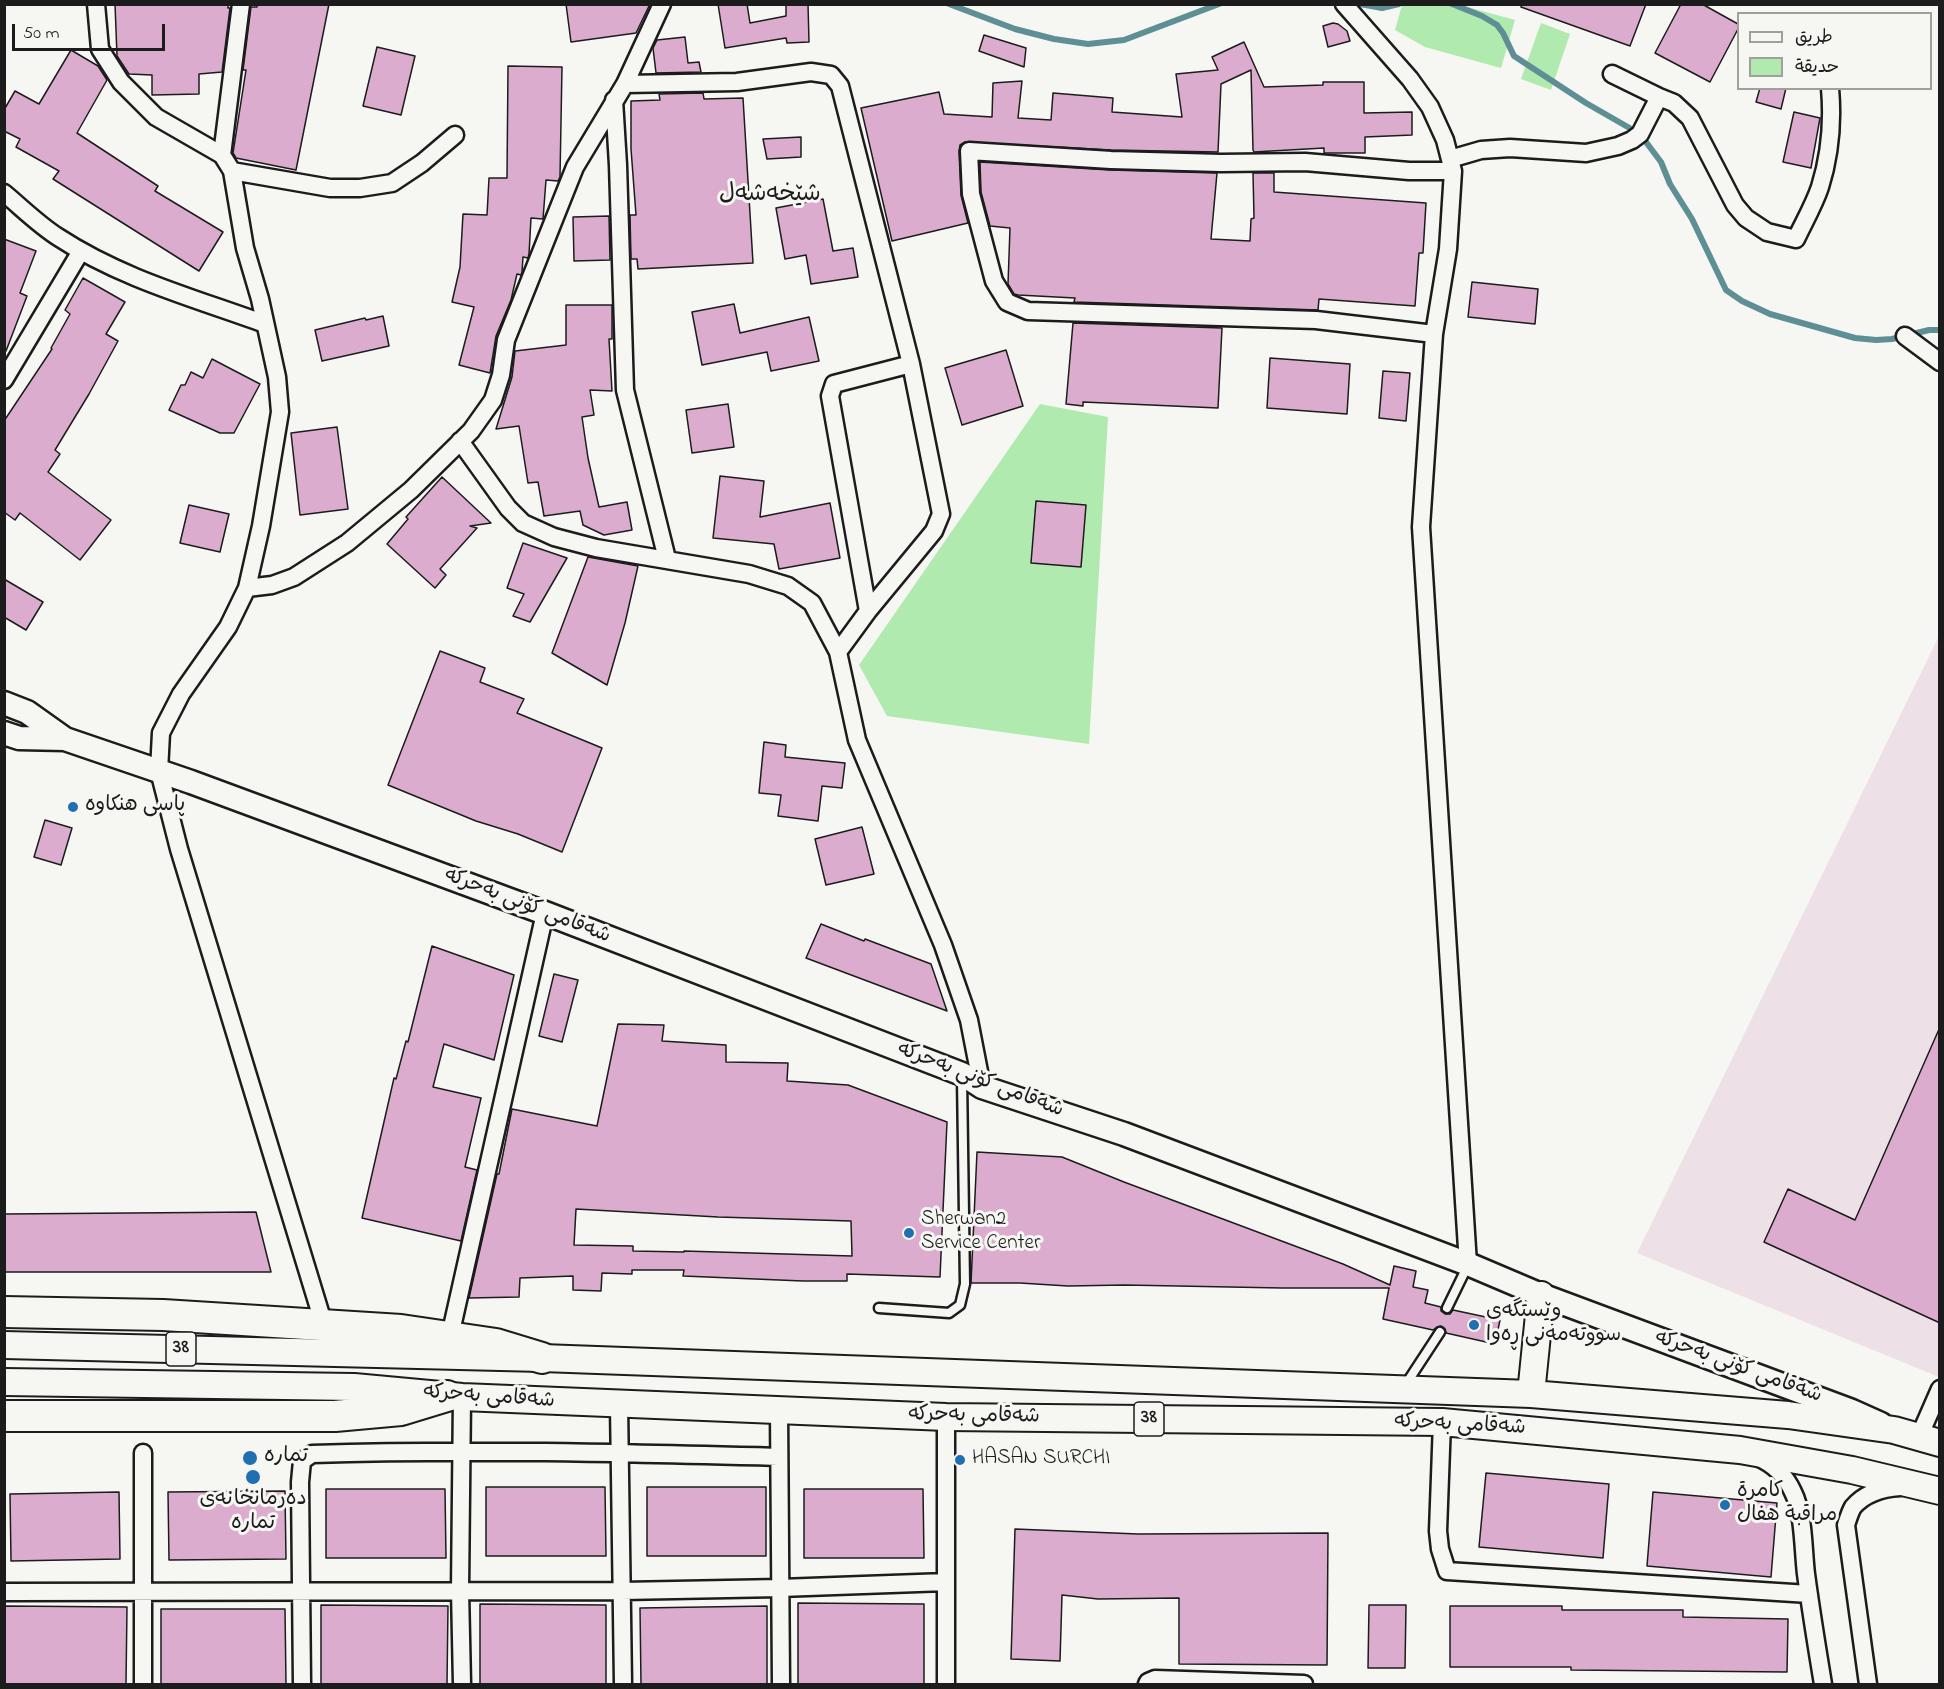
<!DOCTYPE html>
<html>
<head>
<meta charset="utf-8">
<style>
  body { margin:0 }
  #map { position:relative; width:1944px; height:1689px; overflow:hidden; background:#f6f6f2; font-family:"Indie Flower","Playpen Sans Arabic",sans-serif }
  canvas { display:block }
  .frame { position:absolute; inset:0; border:6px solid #1c1c1c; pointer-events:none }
  .legend { position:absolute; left:1737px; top:12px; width:195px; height:78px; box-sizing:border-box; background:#f6f6f2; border:2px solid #9f9f9c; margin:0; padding:8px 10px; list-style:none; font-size:18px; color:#1c1c1c }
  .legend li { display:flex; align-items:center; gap:12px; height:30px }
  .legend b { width:30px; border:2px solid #9f9f9c }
  .scale { position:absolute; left:12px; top:24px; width:153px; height:27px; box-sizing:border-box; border:3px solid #1c1c1c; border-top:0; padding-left:8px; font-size:18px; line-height:21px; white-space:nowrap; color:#1c1c1c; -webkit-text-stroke:4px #f6f6f2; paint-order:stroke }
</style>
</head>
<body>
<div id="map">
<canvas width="1944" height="1689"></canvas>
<div class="frame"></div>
<ul class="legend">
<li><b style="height:8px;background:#f6f6f2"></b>طريق</li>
<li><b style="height:16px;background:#b0eaaf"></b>حديقة</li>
</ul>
<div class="scale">50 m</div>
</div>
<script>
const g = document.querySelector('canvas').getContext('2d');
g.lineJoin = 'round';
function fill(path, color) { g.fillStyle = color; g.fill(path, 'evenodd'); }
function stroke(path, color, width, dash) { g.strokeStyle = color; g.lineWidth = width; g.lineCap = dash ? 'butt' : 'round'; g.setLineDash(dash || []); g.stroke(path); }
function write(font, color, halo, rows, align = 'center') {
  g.font = font + ' "Indie Flower","Playpen Sans Arabic",sans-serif'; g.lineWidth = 6; g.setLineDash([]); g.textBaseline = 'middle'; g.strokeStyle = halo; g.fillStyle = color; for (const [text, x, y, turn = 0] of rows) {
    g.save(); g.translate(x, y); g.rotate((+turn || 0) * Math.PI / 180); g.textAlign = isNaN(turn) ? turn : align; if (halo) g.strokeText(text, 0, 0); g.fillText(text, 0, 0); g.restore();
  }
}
fill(new Path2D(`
  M1939 636V1377L1637 1253Z`), '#eee0e7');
fill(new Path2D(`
  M1402 5H1460L1515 20 1501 68 1425 47 1395 30Z
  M1541 23 1570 34 1551 90 1521 79Z
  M1040 404 1108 417 1089 744 887 716 859 665Z`), '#b0eaaf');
stroke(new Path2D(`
  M949 4 1015 29 1054 39 1088 44 1124 40 1219 4
  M1360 4 1382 8 1399 4
  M1452 4 1482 16 1497 25 1503 33 1514 56 1586 103 1640 134 1661 162 1670 184 1692 219 1726 290 1742 301 1770 314 1855 338 1876 340 1892 339 1929 330H1940`), '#5e8f94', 6);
const building = new Path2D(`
  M115 4H228V8H230L222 72 199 74V94L152 95V75L129 74 117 56Z
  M257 4H329L296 170 236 158 233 153 246 70H243L251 7H257Z
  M566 4H650L636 33 571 42Z
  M718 4H747L750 23 786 16V4H808L809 42 787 43 786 38 725 48Z
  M1521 4H1646L1630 46 1521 7Z
  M1681 4H1702L1738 24V29L1710 82 1655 53Z
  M1333 23 1338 24 1347 31 1350 41 1328 47 1323 26Z
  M984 35 1026 48 1024 67 979 51Z
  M685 37 688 63 699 62 701 72 656 73 653 48 657 40Z
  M1244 42 1264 87 1323 85V82H1364V113L1412 112V135L1365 137V153H1324V148L1254 152 1253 150 1251 70 1221 84 1218 152 1111 150 965 142 960 145 959 151 961 195 968 223 892 241 861 108 939 92 944 114 992 117 993 83 1022 81 1018 118 1051 120 1053 93 1113 98 1112 112 1182 117 1176 74 1218 70 1212 57Z
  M377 47 415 56 401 115 363 106Z
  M71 50 98 66 107 80 77 133 158 186 155 191 223 232 199 271 53 179 59 171 16 147 20 139 4 131V110L15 91 39 104Z
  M508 66 562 67 560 177 558 181 546 180 543 219 531 218 529 254 528 258 523 257 522 272 521 275 517 274 511 300 496 336 490 373 459 365 474 307 452 302 460 267 463 214 487 215 489 178H507Z
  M1760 88H1786L1781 109 1756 102Z
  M703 93 704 99 743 98 753 263 638 269 637 259H631L630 215H636L631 149V101L660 100 659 94Z
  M1794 112 1820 118 1811 168 1783 162Z
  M801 137V157L767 159 763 139Z
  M980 162 1110 170 1217 173 1211 239 1250 241 1251 219 1254 218 1253 173H1274V192L1426 203 1423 253H1419L1415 306 1319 299 1318 310 1074 302 1075 298 1018 295 1014 294 1008 284 1010 228 990 226 981 192Z
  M823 199 833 251 853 248 858 277 811 284 806 255 785 259 776 208Z
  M609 216 610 260 574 261 573 217Z
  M4 239 36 251 20 293 27 296 6 351H4Z
  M83 278 125 302 106 334 118 341 89 394 55 450 60 454 48 472 111 520 80 560 20 513 15 520 4 512V421L52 349 51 348 70 314 65 310Z
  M1472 282 1538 289 1535 324 1468 317Z
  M734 304 740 333 809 317 819 361 771 371 767 352 702 365 692 312Z
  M566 305H612V339H609L612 391 590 390 594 415 582 417 588 458 599 507 627 502 632 530 604 535 583 525 580 511 544 516 538 482 528 483 519 426 496 429 512 377 515 351 566 345Z
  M383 316 389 346 322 361 315 330 365 318 366 320Z
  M1073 323 1222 328 1218 408 1083 402V406L1066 404Z
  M1006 350 1023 406 962 425 945 368Z
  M1270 358 1350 364 1347 414 1267 408Z
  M212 359 260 384 234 433H220L169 410 181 385H185L191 372 203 378Z
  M1383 371 1410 373 1406 421 1379 418Z
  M728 404 734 447 692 453 686 410Z
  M337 427 348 509 300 515 291 433Z
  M720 476 764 481 760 517 830 503 840 558 779 569 774 544 713 538Z
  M442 477 491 523 470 526 477 528 440 569 446 575 435 588 387 544 408 519 406 517Z
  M1036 501 1086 505 1081 567 1031 563Z
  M189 505 229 514 220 552 180 543Z
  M523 543 567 558 530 622 513 616 524 594 507 588Z
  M588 557 638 566 625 623 607 685 552 653Z
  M4 579 43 602 26 630 4 617Z
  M440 651 485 668 480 682 524 699 517 713 602 748 562 852 518 834 476 821 388 785Z
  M764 742 786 745 785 757 845 763 842 788 822 786 818 821 778 816 781 795 759 793Z
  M45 820 72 828 61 865 34 857Z
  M862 827 874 874 826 885 815 839Z
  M821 924 864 941 865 939 931 964 947 1011 806 958Z
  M432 946 514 975 494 1060 444 1044 433 1087 481 1098 465 1167 477 1170 461 1241 362 1218 394 1078 396 1079 406 1041 408 1042Z
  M554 974 578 980 562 1042 539 1036Z
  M618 1024 664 1025 662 1041 726 1045V1062L788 1063 787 1081 848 1085 947 1122 940 1277 847 1274V1281H803L683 1276 684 1270H632V1274L602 1273 601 1291 573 1290V1276L520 1278 519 1297 469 1298 497 1174H499L512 1109 597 1126ZM576 1209 718 1217 851 1221 852 1256 684 1251V1252L633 1251V1246L574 1245Z
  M1940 1027V1323L1764 1242 1788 1189 1855 1220Z
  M977 1152 1062 1157 1124 1182 1343 1264 1390 1285 1394 1266 1416 1271 1413 1287 1428 1290 1425 1303 1441 1307V1311L1445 1314H1450L1453 1310 1500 1320 1495 1344 1446 1333 1445 1329 1441 1326 1437 1327 1433 1330 1383 1319 1389 1288H1282L1125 1285 1068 1286 1020 1283H971Z
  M256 1212 271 1272H4V1214Z
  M1486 1473 1609 1484 1603 1558 1479 1547Z
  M486 1487H605L606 1556H486Z
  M647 1487H766V1556H647Z
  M326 1489H445L446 1558H326Z
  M804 1489H923L924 1558H804Z
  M285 1491 286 1559 169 1560 168 1492Z
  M119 1492 120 1559 11 1561 10 1494Z
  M1653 1492 1777 1503 1771 1577 1647 1566Z
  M1015 1529 1138 1534 1328 1533 1327 1665 1179 1664V1598L1098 1599 1062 1595 1060 1661 1011 1659Z
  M798 1603 924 1604V1684H798Z
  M480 1604 606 1605V1684H480Z
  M321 1605 448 1606 447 1684H321Z
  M1369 1605H1406L1405 1668H1368Z
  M4 1606 127 1607 126 1684H4Z
  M767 1606V1684H641L640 1608Z
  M1450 1606H1562V1610H1683V1617L1788 1619 1787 1672 1571 1670V1667H1450Z
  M161 1609H285L286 1684H161Z`);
fill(building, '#dbaccd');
stroke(building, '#1c1c1c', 1.5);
const lane = new Path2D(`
  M879 1308 949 1313 960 1305 965 1284 962 1078
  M1447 1308 1468 1265
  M1406 1384 1440 1332`);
const street = new Path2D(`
  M96 4 100 49 121 82 156 117 222 155 232 171 245 248 260 299 277 377 280 412 261 526 247 588 228 627 181 694 161 733 159 771 179 849 324 1325
  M1344 4 1410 79 1430 107 1445 140 1453 171 1448 249 1434 334 1421 527 1468 1264
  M625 84 737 82 811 72 831 75 840 86 911 364 941 514 934 531 868 611 838 652
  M1659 97 1674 103 1690 118 1735 205 1746 218 1767 232 1796 239C1804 222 1814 205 1820 187 1830 155 1833 122 1830 88
  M614 100 618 165 625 390 667 559
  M222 155 241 4
  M1450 159 1481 150 1510 148 1586 153 1618 146 1632 140 1640 134 1659 97 1612 74
  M232 171 330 188H360L392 183 422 163 455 135
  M4 193C22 208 39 225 58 237 122 279 194 298 265 324
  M1434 334 1316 320 1028 311 1007 302 994 281 971 194 969 151 1111 160 1221 163 1305 162 1409 171H1453
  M1905 336 1940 362
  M4 380 81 251
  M460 441 508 508 523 523 554 537 596 548 749 574 788 586 812 603 838 652 857 740 943 945 969 1020 982 1087
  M247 588 272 585 294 577 347 543 411 490 471 431 493 400 501 375 506 340 575 167 625 84 662 4
  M868 611 830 396 834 384 911 364
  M450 1336 545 913
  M462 1397 460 1590 462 1684
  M619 1405 623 1684
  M779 1410 781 1684
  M1442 1422 1438 1531 1440 1549 1447 1571 1809 1594
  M1919 1437 1940 1389
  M1757 1457C1773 1464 1786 1476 1793 1492 1804 1514 1803 1549 1806 1574 1811 1611 1817 1648 1823 1684
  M4 1592 622 1591 780 1588 946 1582
  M143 1684V1453
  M302 1684 300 1482 302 1461 312 1454C468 1449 623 1453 779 1457
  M946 1684V1417
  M1147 1684 1148 1682 1155 1679 1304 1684
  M1868 1684 1846 1525C1848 1519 1850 1512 1853 1507 1865 1493 1883 1488 1900 1487`);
const secondary = new Path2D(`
  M4 703 27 712 65 739
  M4 733 19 738 65 739 191 782 545 913 962 1074 982 1087 1124 1134 1468 1264 1541 1295 1852 1411 1881 1424`);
const primary = new Path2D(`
  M4 1345 542 1358 1531 1394 1788 1415 1894 1430 1940 1443
  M4 1382 354 1387 462 1397 946 1417 1442 1422 1740 1450 1852 1470 1940 1491
  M1531 1394 1541 1295`);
const highway = new Path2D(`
  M4 1312 163 1315 401 1330 496 1344 542 1358
  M4 1416H335L401 1410 447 1396`);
stroke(lane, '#1c1c1c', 13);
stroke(street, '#1c1c1c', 21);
stroke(secondary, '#1c1c1c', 27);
stroke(primary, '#1c1c1c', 30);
stroke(highway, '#1c1c1c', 34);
stroke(lane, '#f6f6f2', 8);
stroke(street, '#f6f6f2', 16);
stroke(secondary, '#f6f6f2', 22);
stroke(primary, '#f6f6f2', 26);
stroke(highway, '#f6f6f2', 30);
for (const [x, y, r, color] of [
  [73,807,6,"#1f6fb2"],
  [909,1233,6,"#1f6fb2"],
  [1474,1325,6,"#1f6fb2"],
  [250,1458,8,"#1f6fb2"],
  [960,1460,6,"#1f6fb2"],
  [253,1477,8,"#1f6fb2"],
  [1725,1505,6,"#1f6fb2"]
]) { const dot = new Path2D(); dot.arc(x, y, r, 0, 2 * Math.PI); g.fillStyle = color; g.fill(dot); stroke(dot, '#f6f6f2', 2); }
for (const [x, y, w] of [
  [181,1349,30],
  [1149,1419,30]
]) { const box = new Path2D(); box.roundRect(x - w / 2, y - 17, w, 34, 4.5); g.fillStyle = '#f6f6f2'; g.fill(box); stroke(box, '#1c1c1c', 1.5); }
write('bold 20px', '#1c1c1c', null, [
  ["38",181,1349],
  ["38",1149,1419]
]);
write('21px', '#1c1c1c', '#f6f6f2', [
  ["پاسی هنكاوه‌",85,807],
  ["Sherwan2",921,1221],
  ["Service Center",921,1245],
  ["وێستگەی",1486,1313],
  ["سووتەمەنی ڕەوا",1486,1337],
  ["تمارە",264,1458],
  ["HASAN SURCHI",972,1460],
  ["كامرة",1737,1493],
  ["مراقبة هفال",1737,1517],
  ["دەرمانخانەی",253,1501,"center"],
  ["تمارە",253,1525,"center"]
], 'left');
write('21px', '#1c1c1c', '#f6f6f2', [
  ["شەقامی کۆنی بەحرکە",527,907,21],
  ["شەقامی کۆنی بەحرکە",980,1081,21],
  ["شەقامی کۆنی بەحرکە",1738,1368,20],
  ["شەقامی بەحرکە",489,1398,4],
  ["شەقامی بەحرکە",974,1417,1],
  ["شەقامی بەحرکە",1460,1426,3]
]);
write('24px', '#1c1c1c', '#f6f6f2', [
  ["شێخەشەل",770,196]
]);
</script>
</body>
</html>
